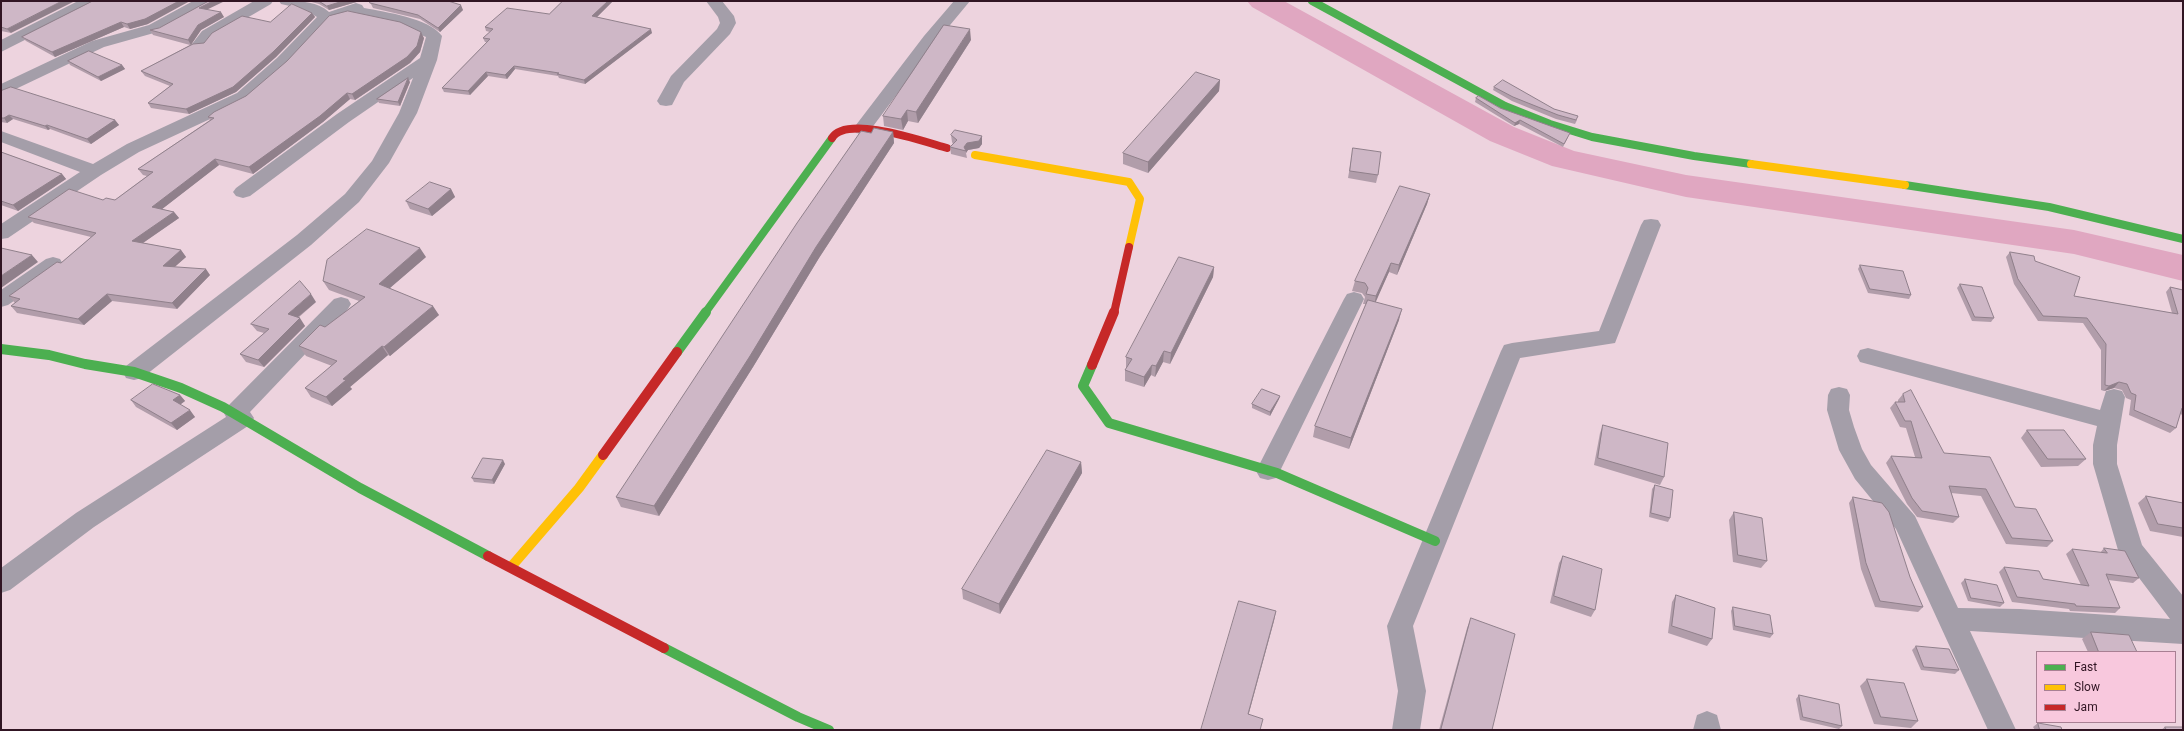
<!DOCTYPE html>
<html>
<head>
<meta charset="utf-8">
<style>
  body { margin:0 }
  #map { position:relative; width:2184px; height:731px; overflow:hidden; background:#edd3de; font-family:Roboto,sans-serif }
  canvas { display:block }
  .frame { position:absolute; inset:0; border:2px solid #311523; pointer-events:none }
  .legend { position:absolute; left:2036px; top:651px; width:140px; height:72px; box-sizing:border-box; background:#f8c8dd; border:1px solid #a88093; margin:0; padding:5px 7px; list-style:none; font-size:12px; color:#311523 }
  .legend li { display:flex; align-items:center; gap:8px; height:20px }
  .legend b { width:20px; border:1px solid #a88093 }
</style>
</head>
<body>
<div id="map">
<canvas width="2184" height="731"></canvas>
<div class="frame"></div>
<ul class="legend">
<li><b style="height:5px;background:#4caf50"></b>Fast</li>
<li><b style="height:5px;background:#ffc107"></b>Slow</li>
<li><b style="height:5px;background:#c62828"></b>Jam</li>
</ul>
</div>
<script>
const g = document.querySelector('canvas').getContext('2d');
g.lineJoin = 'round';
function fill(path, color) { g.fillStyle = color; g.fill(path, 'evenodd'); }
function stroke(path, color, width, dash) { g.strokeStyle = color; g.lineWidth = width; g.lineCap = dash ? 'butt' : 'round'; g.setLineDash(dash || []); g.stroke(path); }
fill(new Path2D(`
  M1247 1H1284L1514 127 1574 151 1686 175 2074 230 2183 255V281L2074 254 1686 197 1552 166 1490 141 1252 7Z`), '#e0a7c1');
fill(new Path2D(`
  M78 1H98L96 4 1 52V40Z
  M193 1H213L211 4 161 31 104 47 1 96V84L92 41 149 25Z
  M254 1H273L271 4 214 37 206 47H194L192 44 202 31Z
  M279 1C296 1 316 0 329 12L356 3 362 5 364 8C385 12 429 18 442 36L437 60 417 113 389 163 359 202 311 245 142 378 134 380 126 378 123 372 126 366 297 235 345 194 372 161 399 113 413 78 349 122 250 196 243 198 236 196 233 192 236 188 337 114 420 58 426 37 403 27 350 15 331 21 289 66 249 101 139 152 101 175 8 238 1 239V224L80 172 1 142V131L93 164 127 144 237 93 277 58 317 17 303 9 281 4Z
  M706 1H722L734 16 736 23 730 34 684 82 672 105 666 106 660 105 657 101 671 76 717 29 720 23 718 17Z
  M954 1H970L936 42 868 133 862 134 856 133 853 129 856 125 924 36Z
  M1651 219 1658 220 1661 225 1615 343 1520 358 1413 626 1426 691 1420 730H1392L1398 691 1387 626 1501 351 1504 345 1512 343 1599 331 1641 225 1644 220Z
  M53 257 60 259 63 264 60 269 8 305 1 307V290L46 259Z
  M1354 292 1361 294 1364 299 1280 471 1276 478 1268 480 1260 478 1256 471 1344 299 1347 294Z
  M341 297 348 299 351 304 348 309 250 412 254 418 251 424 94 527 10 590 1 593V568L76 513 226 417 224 413 227 407 334 299Z
  M1868 348 2100 410 2106 391 2114 389 2122 391 2125 397 2117 445V464L2142 545 2183 596V644L1970 631 2016 730H1988L1896 529 1855 479 1839 450 1827 410 1828 395 1831 389 1839 387 1847 389 1850 395 1849 410 1854 427 1862 449 1871 465 1915 516 1958 608 2020 609 2170 619 2118 550 2093 464V445L2097 426 1860 362 1857 356 1860 350Z
  M1707 711 1717 715 1721 730H1693L1697 715Z`), '#a49ea9');
stroke(new Path2D(`
  M1312 1 1505 106 1550 124 1592 137 1694 156 1751 164
  M1905 185 2049 207 2183 239
  M705 313 832 138`), '#4caf50', 8);
stroke(new Path2D(`
  M1 349 49 355 85 364 134 372 181 388 223 407 360 488 488 556
  M677 352 706 312
  M1092 365 1083 386 1109 423 1277 473 1435 541
  M664 648 798 717 829 730`), '#4caf50', 10);
stroke(new Path2D(`
  M975 155 1129 182 1140 199 1129 247
  M1751 164 1905 185`), '#ffc107', 8);
stroke(new Path2D(`
  M511 567 579 488 603 455`), '#ffc107', 10);
stroke(new Path2D(`
  M832 138C846 114 925 142 947 148
  M1114 313 1129 247`), '#c62828', 8);
stroke(new Path2D(`
  M1092 365 1114 312
  M603 455 677 352
  M488 556 664 648`), '#c62828', 10);
fill(new Path2D(`
  M1 1 11 33 1 31Z
  M93 1 148 24 130 29 124 27 55 57 26 41 22 37Z
  M308 1H360L329 10 319 4Z
  M368 1H448L463 10 440 32 420 19 373 8 370 2Z
  M563 1H613L597 17 652 33 585 84 559 78 558 76 515 69 507 79 488 76 470 95 444 92 442 88 487 42H485L483 38 490 32 486 31 485 27 549 14Z
  M208 10 224 17 201 30 191 44 204 43 270 22 312 13 315 17 276 57 236 92 189 114 151 108 148 103 170 86 145 76 141 71 190 45 153 35 150 30 159 28Z
  M424 38 420 52 410 63 355 100 350 99 323 122 253 174 219 165 162 209 174 212 179 218 143 243 181 250 186 257 174 267 210 275 177 309 112 301 84 325 17 313 11 306 15 303 14 302 9 296 61 263 91 237 34 223 28 217 103 200H115L147 176 143 175 138 169 210 120 208 117Z
  M971 40 918 123 908 121 903 130 884 126 883 116Z
  M68 61 122 65 125 69 101 81 70 65Z
  M1220 80 1219 91 1148 173 1123 164V153Z
  M410 82 400 106 379 103 377 99Z
  M1494 87 1554 109 1577 120 1575 124 1556 119 1512 101 1493 90Z
  M1 91 115 120 119 125 91 144 50 129 48 130 13 119 7 123 1 122Z
  M1476 98 1568 137 1563 147 1519 124 1514 126 1475 102Z
  M893 132 894 143 819 258 753 367 659 516 621 507 616 497 871 133Z
  M951 135 982 144 979 148 968 150 966 153 967 158 951 154 950 147 953 144 952 142Z
  M1353 148 1378 175 1376 183 1348 178Z
  M1 152 62 174 66 179 18 211 1 205Z
  M451 189 455 197 432 216 410 209 406 201Z
  M1430 194 1427 204 1397 275 1389 272 1375 302 1399 320 1349 449 1313 437 1315 426 1366 304H1363L1365 297 1362 293 1352 291 1355 281Z
  M2010 252 2035 261 2074 296 2172 313 2166 292 2170 287 2183 290V415L2180 414 2176 428 2170 433 2129 415 2131 400 2126 398 2122 390 2114 388 2104 391 2101 390V350L2083 323 2038 321 2014 284 2006 257Z
  M426 257 390 288 439 315 390 356 388 355 350 387 352 389 332 406 311 397 305 388 332 366 306 356 299 346 325 327 359 301 329 290 323 281Z
  M1860 265 1911 295 1909 299 1868 293 1858 269Z
  M1214 267 1213 277 1170 364 1163 362 1155 377 1151 375 1144 387 1125 381V370L1127 368H1126V357Z
  M1960 284 1994 318 1991 322 1972 321 1957 288Z
  M316 302 298 318 305 326 264 367 246 362 240 354 264 333 257 331 251 324Z
  M1903 394 1944 453 2015 507 2053 541 2047 547 2006 544 1981 496 1951 493 1959 517 1953 523 1917 517 1907 504 1886 463 1891 456 1915 457 1906 428 1900 427 1890 408 1895 402H1898V400Z
  M180 395 185 401 180 405 195 417 177 430 136 407 131 400Z
  M1280 396 1279 399 1270 416 1252 408V404Z
  M1603 425 1664 477 1660 485 1594 465 1600 433Z
  M2027 430 2086 459 2078 466 2041 467 2021 438Z
  M1081 462 1082 473 1000 614 963 599 962 589Z
  M505 464 494 484 474 482 472 478Z
  M1655 485 1670 518 1668 522 1649 517 1652 489Z
  M2146 496 2183 503V537L2150 531 2138 503Z
  M1853 497 1910 577 1923 607 1918 612 1875 607 1861 569 1849 503Z
  M1734 512 1767 561 1761 568 1733 562 1729 520Z
  M2104 548 2139 578 2133 583 2108 580 2120 608 2115 613 2070 611 2069 609 2012 602 1999 572 2004 567 2043 579 2081 585 2066 554 2072 549 2100 553Z
  M1563 556 1595 610 1591 617 1550 603 1559 563Z
  M1965 579 2004 603 2000 607 1968 601 1961 583Z
  M1676 595 1712 639 1707 646 1668 633 1672 602Z
  M1733 607 1773 634 1770 638 1733 630 1731 611Z
  M1471 618 1492 730H1439L1467 628Z
  M2091 632 2137 652H2088L2082 639Z
  M1916 646 1959 670 1955 674 1921 670 1912 650Z
  M1867 679 1918 721 1911 728 1874 724 1860 686Z
  M1799 695 1842 726 1839 729 1800 720 1796 699Z
  M2038 723 2062 730H2035L2033 727Z
  M2165 727 2183 730H2161Z`), '#b19daa');
fill(new Path2D(`
  M62 1H75L11 33 7 29Z
  M179 1H190L148 24 130 29 127 24Z
  M213 1H225L202 12 199 8Z
  M343 1H360L329 10 327 6Z
  M608 1H613L594 20 592 16Z
  M461 5 463 10 440 32 438 28Z
  M221 12 224 17 201 30 191 45 188 40 198 25Z
  M312 13 315 17 276 57 236 92 189 114 186 109Z
  M121 22 124 27 55 57 52 52Z
  M651 29 652 33 585 84 584 80Z
  M970 29 971 40 918 123 916 112Z
  M421 32 424 38 420 52 410 63 355 100 352 94Z
  M122 65 125 69 101 81 98 77Z
  M514 66 515 69 507 79 505 75Z
  M486 72 488 76 470 95 468 91Z
  M408 78 410 82 400 106 398 102Z
  M1220 80 1219 91 1148 173V162Z
  M347 93 350 99 323 122 253 174 249 167Z
  M907 110 908 121 903 130 901 119Z
  M9 115 13 119 7 123 4 118Z
  M115 120 119 125 91 144 87 139Z
  M1520 120 1519 124 1514 126 1515 123Z
  M47 125 50 129 48 130 45 126Z
  M893 132 894 143 819 258 753 367 659 516 654 506 816 247Z
  M982 136V144L979 148 968 150 966 153V151L964 147 967 143Z
  M215 159 219 165 157 213 152 207Z
  M62 174 66 179 18 211 13 205Z
  M451 189 455 197 432 216 428 209Z
  M1430 194 1427 204 1397 275 1399 265Z
  M174 212 179 218 137 247 132 241Z
  M420 248 426 257 384 293 379 284Z
  M181 250 186 257 168 273 163 266Z
  M32 255 38 262 1 288V276Z
  M1391 263 1389 272 1374 306 1376 296Z
  M1214 267 1213 277 1170 364 1171 353Z
  M206 269 210 275 177 309 172 303Z
  M107 294 112 301 84 325 78 319Z
  M311 294 316 302 293 321 288 314Z
  M433 306 439 315 390 356 384 347Z
  M1402 309 1399 320 1349 449 1351 438Z
  M300 318 305 326 264 367 258 360Z
  M382 346 388 355 350 387 352 389 332 406 326 397 343 379Z
  M1164 351 1163 362 1155 377 1156 366Z
  M1152 365 1151 375 1144 387V377Z
  M2119 382 2114 388 2104 391 2109 386Z
  M180 395 185 401 178 406 173 400Z
  M1280 396 1279 399 1270 416V412Z
  M190 410 195 417 177 430 171 423Z
  M503 460 505 464 494 484 492 480Z
  M1081 462 1082 473 1000 614 999 604Z
  M1276 611 1274 621 1246 724 1248 714Z`), '#90808b');
const building = new Path2D(`
  M1 1H62L7 29 1 27Z
  M93 1H179L145 19 127 24 121 22 52 52 22 37Z
  M209 1H213L199 8 221 12 198 25 188 40 150 30 159 28Z
  M319 1H343L327 6Z
  M370 1H448L461 5 438 28 418 15 370 3Z
  M563 1H608L592 16 651 29 584 80 557 74 559 73 514 66 505 75 486 72 468 91 442 88 490 39 483 38 493 29 485 27 507 8 549 14Z
  M292 4 312 13 273 52 233 87 186 109 148 103 173 84 141 71 193 44 204 43 212 33 242 16 270 22Z
  M348 11 400 22 421 32 417 46 407 57 352 94 347 93 320 116 249 167 215 159 152 207 174 212 132 241 181 250 163 266 206 269 172 303 107 294 78 319 11 306 20 299 9 296 57 262 61 263 96 233 28 217 69 189 103 200 106 198 115 200 153 172 138 169 214 118 208 117 214 112 246 96 287 61 329 16Z
  M944 25 970 29 916 112 907 110 901 119 883 116Z
  M89 51 122 65 98 77 68 61Z
  M1196 72 1220 80 1148 162 1123 153Z
  M408 78 398 102 377 99Z
  M1503 80 1554 109 1578 116 1576 120 1558 115 1513 97 1494 87Z
  M11 87 115 120 87 139 47 125 45 126 9 115 4 118H1V91Z
  M1479 96 1500 108 1570 133 1564 144 1520 120 1515 123 1476 98Z
  M874 128 893 132 816 247 750 356 654 506 616 497 797 223 861 131 871 133Z
  M955 130 982 136 979 141 967 143 964 147 966 151 950 147 957 140 951 135Z
  M1353 148 1381 152 1378 175 1350 171Z
  M1 152 62 174 13 205 1 201Z
  M430 182 451 189 428 209 406 201Z
  M1400 186 1430 194 1399 265 1391 263 1376 296 1366 294 1368 288 1365 283 1355 281Z
  M367 229 420 248 379 284 433 306 384 347 382 346 343 379 346 380 326 397 305 388 337 361 299 346 320 325 325 327 365 297 323 281 327 260Z
  M1 248 32 255 1 276Z
  M2010 252 2034 256 2035 261 2080 277 2074 296 2178 314 2170 287 2183 290V408H2182L2176 428 2134 410 2136 395 2131 393 2127 384 2119 382 2109 386 2105 385 2106 344 2087 318 2043 316 2018 279Z
  M1179 257 1214 267 1171 353 1164 351 1156 366 1152 365 1144 377 1125 370 1132 359 1126 357Z
  M1860 265 1903 271 1911 295 1870 289Z
  M300 281 311 294 288 314 300 318 258 360 240 354 269 329 251 324Z
  M1960 284 1982 287 1994 318 1975 317Z
  M1368 300 1402 309 1351 438 1315 426Z
  M153 384 180 395 173 400 190 410 171 423 131 400Z
  M1262 389 1280 396 1270 412 1252 404Z
  M1911 390 1944 453 1990 457 2015 507 2036 509 2053 541 2012 538 1986 489 1949 486 1959 517 1922 511 1912 498 1891 456 1922 458 1911 421H1905L1895 402H1905L1903 394Z
  M1603 425 1668 443 1664 477 1598 458Z
  M2027 430H2064L2086 459H2048Z
  M1047 450 1081 462 999 604 962 589Z
  M483 458 503 460 492 480 472 478Z
  M1655 485 1673 490 1670 518 1651 513Z
  M2146 496 2183 503V528L2158 524Z
  M1853 497 1882 503 1889 512 1910 577 1923 607 1880 601 1866 563Z
  M1734 512 1762 518 1767 561 1738 555Z
  M2104 548 2125 551 2139 578 2106 574 2120 608 2076 606 2075 604 2017 597 2004 567 2039 571 2043 579 2089 586 2072 549 2107 553Z
  M1563 556 1602 569 1595 610 1554 596Z
  M1965 579 1997 585 2004 603 1971 598Z
  M1676 595 1715 608 1712 639 1672 626Z
  M1239 601 1276 611 1248 714 1263 719 1260 730H1201Z
  M1733 607 1770 615 1773 634 1735 626Z
  M1471 618 1515 634 1492 730H1441Z
  M2091 632 2129 635 2137 652H2099Z
  M1916 646 1949 649 1959 670 1924 667Z
  M1867 679 1904 683 1918 721 1881 717Z
  M1799 695 1839 704 1842 726 1803 717Z
  M2038 723 2061 727 2062 730H2040Z
  M2165 727H2183V730H2167Z`);
fill(building, '#ceb7c6');
stroke(building, '#90808b', 1);
</script>
</body>
</html>
